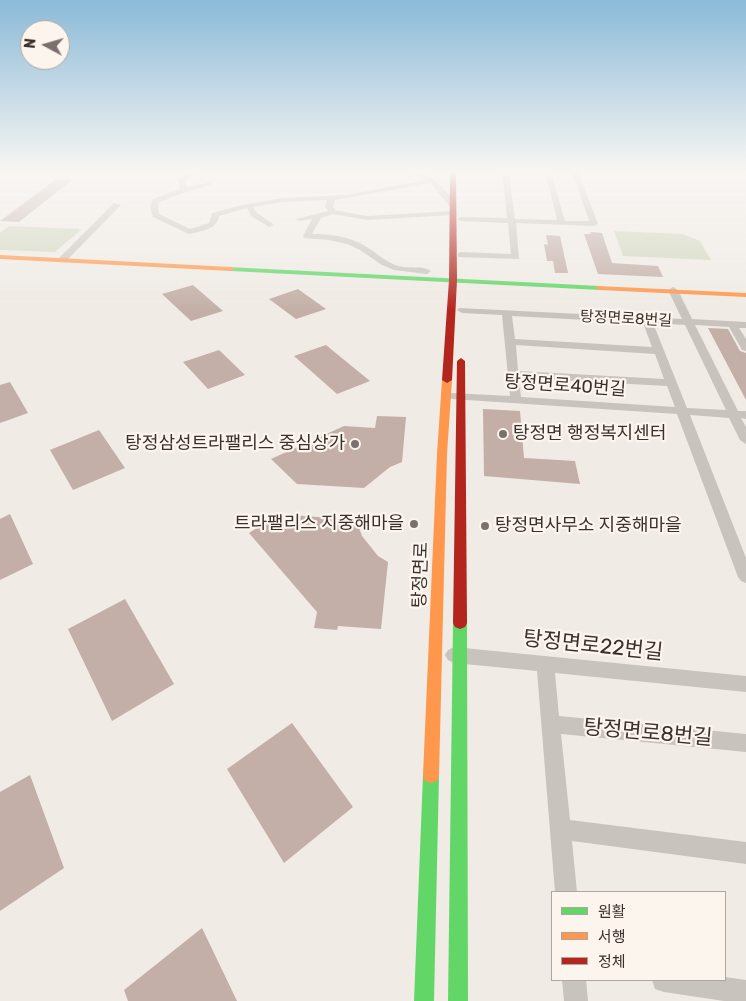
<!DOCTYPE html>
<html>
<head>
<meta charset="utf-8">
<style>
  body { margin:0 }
  #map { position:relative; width:746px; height:1001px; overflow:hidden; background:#f0ebe5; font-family:Rubik,"Noto Sans KR",sans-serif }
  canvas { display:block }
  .legend { position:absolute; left:551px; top:891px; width:175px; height:90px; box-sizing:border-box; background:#fbf5ee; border:1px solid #aea6a0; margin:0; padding:6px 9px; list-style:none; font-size:15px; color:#3b302b }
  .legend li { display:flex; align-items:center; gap:10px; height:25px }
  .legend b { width:25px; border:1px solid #aea6a0 }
  .north { position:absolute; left:20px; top:20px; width:50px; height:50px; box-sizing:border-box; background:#fbf5ee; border:1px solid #aea6a0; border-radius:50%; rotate:276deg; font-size:14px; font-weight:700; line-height:20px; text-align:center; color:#3b302b }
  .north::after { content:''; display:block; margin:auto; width:18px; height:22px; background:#7a716c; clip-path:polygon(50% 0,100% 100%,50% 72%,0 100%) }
</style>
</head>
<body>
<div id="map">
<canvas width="746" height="1001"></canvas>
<ul class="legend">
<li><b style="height:6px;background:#63d668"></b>원활</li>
<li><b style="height:6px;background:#ff974d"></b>서행</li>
<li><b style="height:6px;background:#b3261e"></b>정체</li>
</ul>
<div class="north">N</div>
</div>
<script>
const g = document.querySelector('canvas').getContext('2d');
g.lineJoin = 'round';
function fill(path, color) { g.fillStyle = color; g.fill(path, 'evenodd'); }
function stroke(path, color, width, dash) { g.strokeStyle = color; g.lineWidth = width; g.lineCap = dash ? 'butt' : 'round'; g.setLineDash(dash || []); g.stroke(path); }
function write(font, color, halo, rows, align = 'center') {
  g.font = font + ' Rubik,"Noto Sans KR",sans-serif'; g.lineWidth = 4.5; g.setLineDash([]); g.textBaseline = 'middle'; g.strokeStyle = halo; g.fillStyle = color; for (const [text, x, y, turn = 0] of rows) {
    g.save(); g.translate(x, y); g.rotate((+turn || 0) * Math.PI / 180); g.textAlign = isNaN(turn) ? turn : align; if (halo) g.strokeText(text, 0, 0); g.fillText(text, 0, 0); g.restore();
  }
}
fill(new Path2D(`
  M9 226 82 229 55 252 0 250V233Z
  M614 231 683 234 700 241 711 260 623 256Z`), '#d1d6bf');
fill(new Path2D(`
  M55 180H72L19 222 0 221Z
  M590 232 602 233 612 263 658 266 663 277 598 274 584 234H591Z
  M546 235 560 236 568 273H555L553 261H547L544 244 548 245Z
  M193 285 223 311 191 321 162 294Z
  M298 289 326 309 296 319 269 299Z
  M708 328 728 329 740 351 746 353V400Z
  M326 345 370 381 337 394 294 356Z
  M219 350 245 375 208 389 183 362Z
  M10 382 28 413 0 423V385Z
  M483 409 520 411 524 458 575 461 580 484 484 476Z
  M377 416 406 417 402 462 390 467 364 488 297 484 271 459 344 426 375 428Z
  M99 430 125 468 73 490 50 450Z
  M10 514 33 564 0 580V519Z
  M279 514 356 520 362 536 378 556 388 562 381 629 338 626 337 630 314 628 317 612 249 533Z
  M125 599 174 684 112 721 68 629Z
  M292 723 353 807 284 863 227 769Z
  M30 775 64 868 0 911V792Z
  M202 928 237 1001H128L124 990Z`), '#c3afa7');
fill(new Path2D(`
  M192 171H200L185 181 187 187 210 182 213 184 186 192 159 202 158 207 159 214 190 229 209 223 212 213 242 205 283 198 346 195 426 180 408 171C431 171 442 187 456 203V207H450L431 183 335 200 333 207 335 210 367 216 453 211 457 213 453 215 367 220 333 214 321 218 312 234C330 234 349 236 365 246 376 252 385 262 398 266 408 269 423 265 431 271L427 274 394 270 382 265 360 250 347 244 329 240 304 238 303 236 312 219 300 221 296 219 328 211 325 207 327 200 283 202 253 207 257 213 272 223 273 225 269 227 251 216 247 208 219 216C217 230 201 231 189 234L153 217 150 207 153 199 180 189 178 180Z
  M502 171 551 172 565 221H589L572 171H578L598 224 594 226 516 223 519 259 458 257V253L461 252 511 254 508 223 461 221 457 219 461 217 507 218ZM509 174 546 175 557 220 515 219Z
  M114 203 121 205 65 262H59V258Z
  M673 287 678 290 692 319 746 322V328H739L746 339V351L742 350 729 327 695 325 738 411H746V419L741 418 746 427V444L740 440 729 418 690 415 746 558V583L741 581 738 577 677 414 452 399 446 396 452 393 510 396 502 315 462 313 457 310 459 308 682 319 668 290ZM512 316 643 323 652 347 515 339ZM653 323 685 325 726 410 687 408ZM516 345 655 354 664 379 518 371ZM519 378 667 386 675 407 521 397Z
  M454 647 746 676V692L555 673 559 716 746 734V752L561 734 570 820 746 842V864L572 841 577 892H555L537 671 454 663 448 660 445 655 448 650Z
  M725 977 746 980V1001H724L664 992 655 989 652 980H725Z
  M562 980H586L588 1001H564Z`), '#c9c3be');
fill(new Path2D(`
  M228 267 600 286 604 288 600 290 231 271H228Z
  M460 617 465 619 467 623 468 1001H448L453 623 455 619Z
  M431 767 437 769 439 775 434 1001H414L423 775 425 769Z`), '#63d668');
fill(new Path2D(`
  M0 255 231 267 235 269 231 271 0 259Z
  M597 286 746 293V297L600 290 596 288Z
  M447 377 452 380 447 454 439 775 437 781 431 783 425 781 423 775 437 454 442 380Z`), '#ff974d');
fill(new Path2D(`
  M450 171H456L457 280 452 380 447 383 442 380 449 280Z
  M461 358 465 361 467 623 465 627 460 629 455 627 453 623 457 361Z`), '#b3261e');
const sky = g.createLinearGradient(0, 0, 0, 311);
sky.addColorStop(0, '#8bbad8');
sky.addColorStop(0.55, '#f8f6f3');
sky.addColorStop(1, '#f8f6f300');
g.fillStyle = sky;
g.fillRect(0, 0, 746, 311);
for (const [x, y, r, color] of [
  [503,434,5,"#7a716c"],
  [355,444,5,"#7a716c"],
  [414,524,5,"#7a716c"],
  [485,526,5,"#7a716c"]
]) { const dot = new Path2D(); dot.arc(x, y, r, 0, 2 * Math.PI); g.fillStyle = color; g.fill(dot); stroke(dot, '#fbf5ee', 2); }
write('15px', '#3b302b', '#fbf5ee', [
  ["탕정면로8번길",626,319,3]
]);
write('18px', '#3b302b', '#fbf5ee', [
  ["탕정면로40번길",565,386,4],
  ["탕정면로",421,575,-88]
]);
write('18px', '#3b302b', '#fbf5ee', [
  ["탕정면 행정복지센터",513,434],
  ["탕정삼성트라팰리스 중심상가",345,444,"right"],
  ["트라팰리스 지중해마을",404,524,"right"],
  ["탕정면사무소 지중해마을",495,526]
], 'left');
write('21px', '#3b302b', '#fbf5ee', [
  ["탕정면로22번길",593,646,6],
  ["탕정면로8번길",648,733,5]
]);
</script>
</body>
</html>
